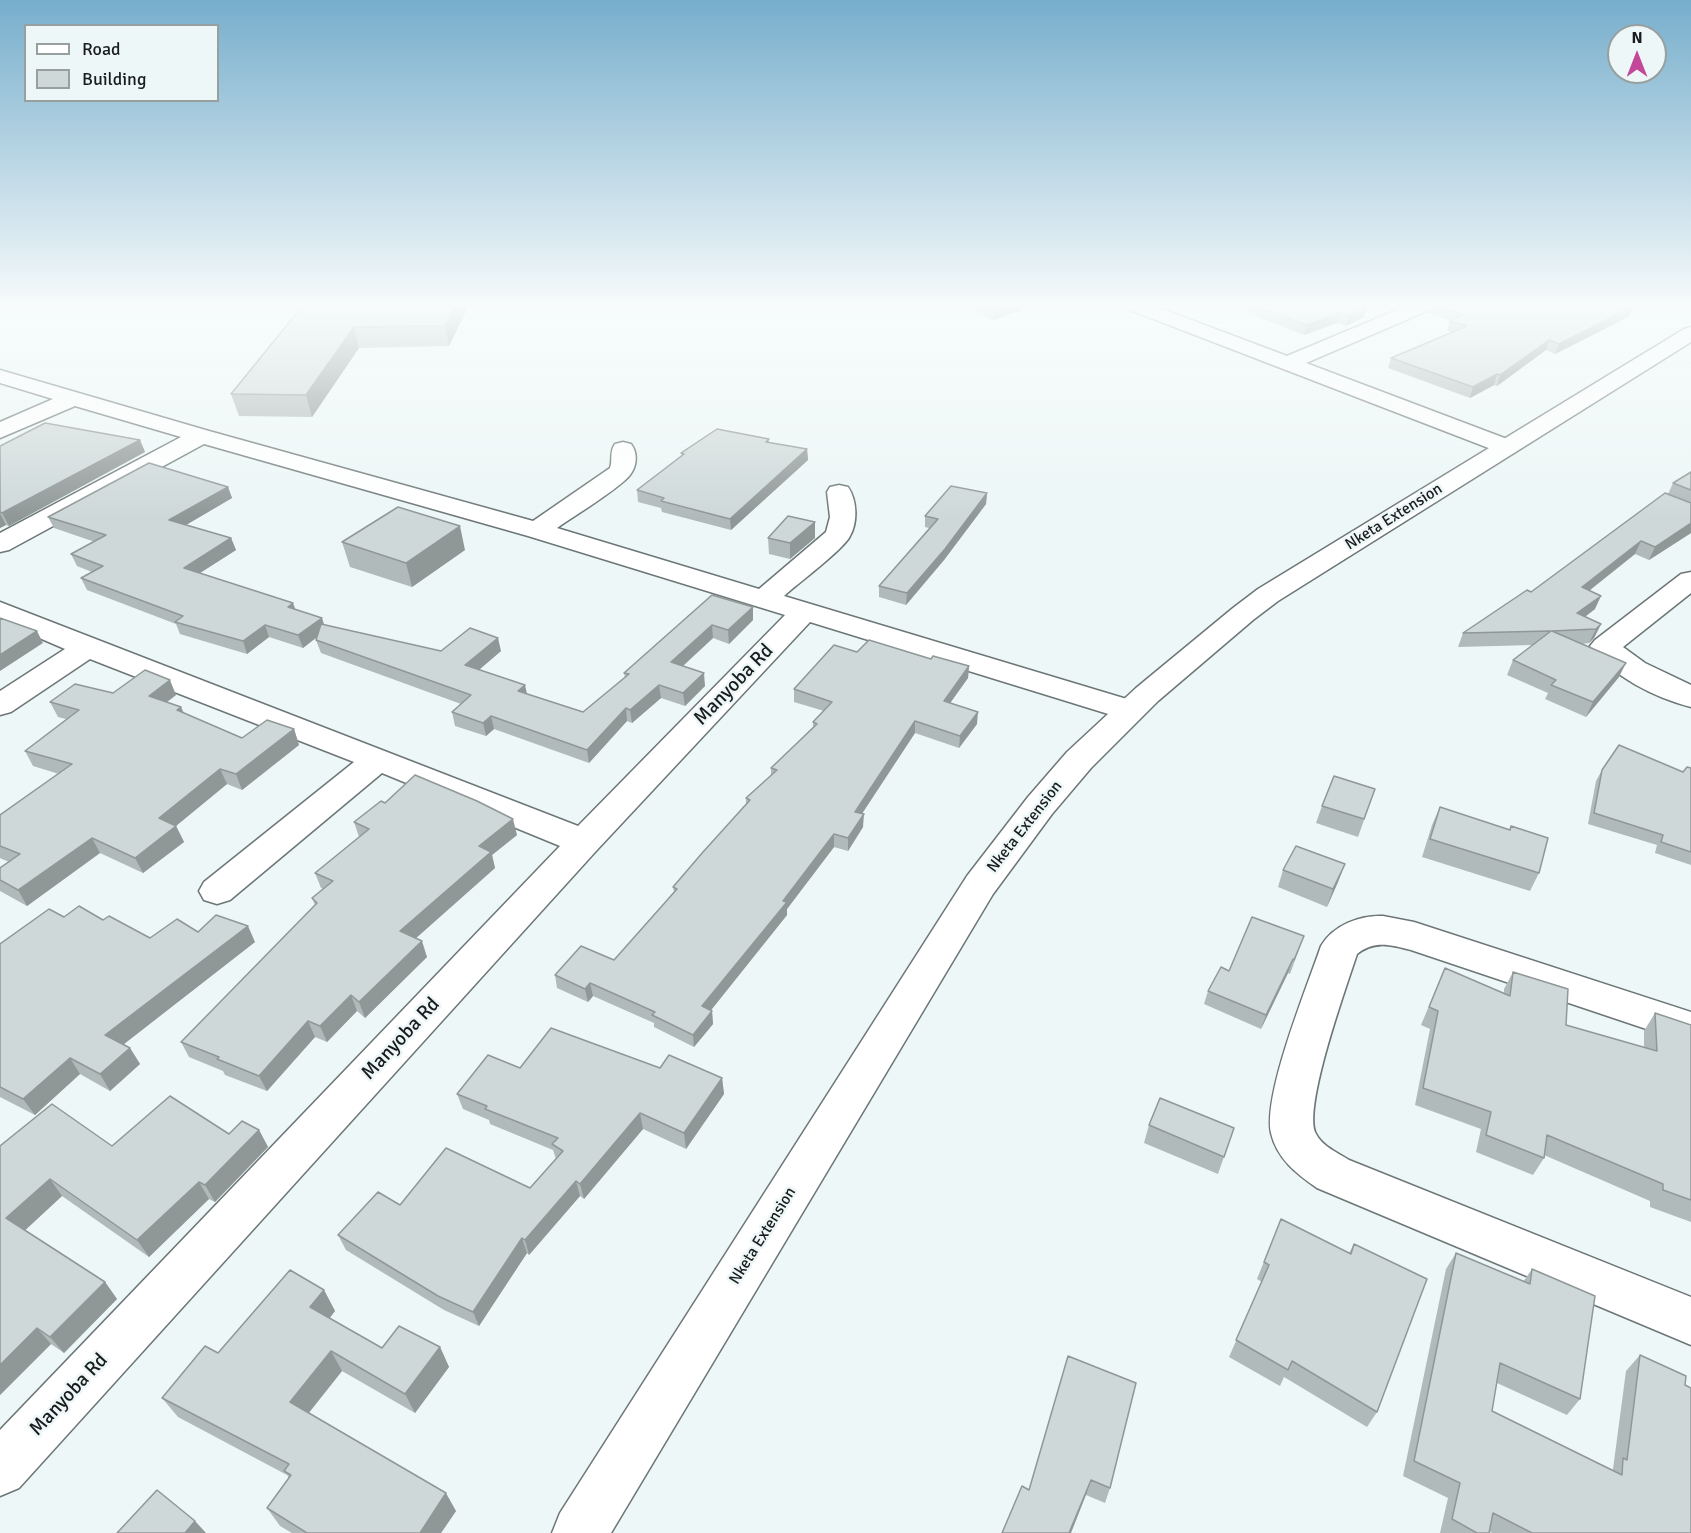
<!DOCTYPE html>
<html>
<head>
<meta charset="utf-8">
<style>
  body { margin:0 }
  #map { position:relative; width:1691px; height:1533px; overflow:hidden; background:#edf7f7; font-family:Signika,sans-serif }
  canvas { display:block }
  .legend { position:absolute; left:24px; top:24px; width:195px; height:78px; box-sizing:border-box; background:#edf7f7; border:2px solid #989f9f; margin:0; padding:8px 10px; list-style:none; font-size:18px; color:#191c1c }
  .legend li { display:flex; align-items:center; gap:12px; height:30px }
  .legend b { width:30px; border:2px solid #989f9f }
  .north { position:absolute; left:1607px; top:24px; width:60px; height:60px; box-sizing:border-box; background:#edf7f7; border:2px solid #989f9f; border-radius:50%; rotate:0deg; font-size:16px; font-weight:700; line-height:24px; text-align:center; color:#191c1c }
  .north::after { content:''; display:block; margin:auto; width:21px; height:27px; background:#c44899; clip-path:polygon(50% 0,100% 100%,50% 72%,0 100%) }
</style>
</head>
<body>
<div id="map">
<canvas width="1691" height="1533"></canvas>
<ul class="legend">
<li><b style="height:8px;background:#fff"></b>Road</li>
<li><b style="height:16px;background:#ced8d8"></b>Building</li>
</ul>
<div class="north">N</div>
</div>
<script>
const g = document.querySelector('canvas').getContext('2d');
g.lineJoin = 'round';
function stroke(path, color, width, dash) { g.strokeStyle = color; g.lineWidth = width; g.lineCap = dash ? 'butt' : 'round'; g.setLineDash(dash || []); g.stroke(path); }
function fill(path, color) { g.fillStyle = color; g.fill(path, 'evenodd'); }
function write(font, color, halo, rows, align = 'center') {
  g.font = font + ' Signika,sans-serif'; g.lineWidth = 5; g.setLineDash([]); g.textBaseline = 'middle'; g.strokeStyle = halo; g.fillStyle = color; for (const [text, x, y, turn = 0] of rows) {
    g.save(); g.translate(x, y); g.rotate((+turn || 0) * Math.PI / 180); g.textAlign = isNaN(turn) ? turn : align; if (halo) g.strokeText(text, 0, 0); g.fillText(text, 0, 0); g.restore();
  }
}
const minor = new Path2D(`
  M1122 304H1149L1287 356 1411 304H1436L1434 308 1306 363 1515 442 1519 447 1515 452 1507 454 1499 452 1125 308Z
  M0 370 209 431 533 521 610 468C613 460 609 452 615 444L623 442 631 444C638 453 637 466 630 475 620 488 574 516 557 528L759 589 826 532 830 517 827 492 830 487 839 485 848 487C857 500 858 522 850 536 844 549 797 584 784 596L1140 703 1145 710 1140 717 1129 720 1118 717 810 622 596 851 19 1488 0 1496V1430L560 846 382 773 230 900 217 904 204 900 199 891 204 882 354 762 90 659 11 712 0 715V691L65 649 0 621V602L578 826 785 615 528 536 204 444 9 550 0 552V533L181 437 75 406 0 438V422L53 399 0 383Z
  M1691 572V593L1623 647 1645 663 1691 685V707C1656 698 1611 676 1590 646L1595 640 1681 574Z
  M1383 916 1414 922 1691 1012V1044L1411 950C1390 945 1375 940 1357 954 1347 985 1302 1109 1316 1134 1322 1146 1338 1153 1349 1160L1691 1297V1345L1317 1188C1297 1174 1277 1159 1271 1133 1263 1094 1307 987 1321 946 1333 925 1360 915 1383 916Z`);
const tertiary = new Path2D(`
  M1691 327V342L1278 601 1253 620 1158 701 1091 768 1052 814 993 894 611 1533H552L560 1513 967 876 1028 797 1067 752 1136 688 1233 608 1258 589 1684 329Z`);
stroke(minor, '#6d7676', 3);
stroke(tertiary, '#6d7676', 3);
fill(minor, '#fff');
fill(tertiary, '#fff');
fill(new Path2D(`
  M304 304H464L466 311 449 346 359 348 312 417 239 416 231 394Z
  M957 304H1038L994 320 956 305Z
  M1238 304H1355L1364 317 1346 326 1337 323 1304 335 1245 312 1246 306Z
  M1376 304H1394L1387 307Z
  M1431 304H1642L1633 308 1630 316 1555 354 1546 350 1497 386 1494 385 1470 398 1388 368 1391 358 1452 332 1447 331 1450 320 1428 313Z
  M769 439V442L807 449 808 460 731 530 662 512 661 508 638 502 637 490 682 456 681 453Z
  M140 440 145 452 9 526 6 525 0 528V446Z
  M1691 472V533L1649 560 1635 554 1589 591 1595 609 1585 617 1601 624 1594 638 1589 643 1582 644 1619 677 1586 717 1545 699 1548 693 1507 675 1513 660 1533 645 1458 647 1463 633 1531 592 1668 494 1673 483Z
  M228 487 232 498 186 525 231 538 236 550 200 573 295 609 324 625 441 651H501L479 670 527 694 583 712 625 678 624 673 712 595 753 620 729 644 713 638 683 666 705 686 685 706 661 698 632 723 627 721 589 763 494 729 486 736 455 726 452 712 461 704 321 653 316 640 317 637 303 648 269 637 247 654 180 634 176 624 87 590 81 578 92 572 77 566 71 554 95 542 54 528 48 517Z
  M987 493 986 504 944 560 906 605 879 597V586L929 528 925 527V516Z
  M815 522V538L790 559 769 554 768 538Z
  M342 542 465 550 412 587 350 567Z
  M857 652 931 659 969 666 968 678 950 703 977 724 959 748 915 733 862 814 863 827 848 851 834 847 787 909V915L711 1010 712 1011 713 1024 694 1047 654 1027V1023L593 996 588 1002 557 988 555 975 614 960 674 892 673 887 746 804V798L771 775V768L813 727V722L824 711 794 702V689Z
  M113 693 176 695 167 702 181 707 184 713 242 738 294 729 299 745 242 790 227 784 176 826 184 842 143 873 100 853 27 906 0 891V868L9 862 0 858V815L59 774 33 766 25 751 66 719 58 717 50 702Z
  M1691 768V865L1655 853 1657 845 1588 824 1596 781 1602 770 1683 772Z
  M1375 789 1358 837 1316 823 1322 806Z
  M385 803 517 835 492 855 495 868 416 938 427 957 365 1018 357 1011 327 1042 315 1037 267 1091 225 1075 223 1071 189 1057 181 1042 315 905 312 898 323 889 321 888 315 873 359 837 354 822Z
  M1440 807 1510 830 1511 826 1539 873 1530 891 1422 857 1432 825Z
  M1345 864 1338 882 1327 907 1278 887 1283 870Z
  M64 917 103 920 150 938 198 932 255 942 124 1044 130 1048 140 1064 110 1091 80 1074 35 1115 0 1097V944Z
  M1304 936 1290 974 1288 973 1261 1029 1204 1004 1208 991 1229 971Z
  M1445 968 1504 993V989L1513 972 1566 1025 1644 1048V1031L1655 1013 1691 1025V1222L1650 1207V1201L1544 1155V1158L1533 1175 1476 1152 1481 1129 1415 1105 1430 1029 1421 1025Z
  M520 1068H660L722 1078 724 1094 686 1149 643 1129 584 1199 580 1196 529 1255 527 1253 479 1326 444 1310 346 1250 338 1235 400 1205 530 1188 556 1159 553 1150 490 1124 489 1120 463 1109 457 1094Z
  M1149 1125 1234 1128 1218 1174 1144 1143Z
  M259 1130 268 1147 215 1202 209 1199 149 1257 62 1196 25 1230 105 1282 117 1299 64 1353 51 1344 0 1395V1146H112Z
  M1281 1219 1349 1253 1354 1244 1377 1412 1367 1427 1284 1377 1280 1386 1229 1357 1262 1282 1257 1279Z
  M1456 1253 1523 1282 1532 1269 1580 1399 1567 1415 1497 1383 1492 1411 1612 1470 1613 1469 1626 1371 1640 1355 1685 1385 1691 1533H1492L1490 1532 1489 1533H1440L1448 1498 1403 1476 1446 1269Z
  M324 1290 335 1311 330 1318 382 1348 440 1347 449 1367 415 1413 342 1371 309 1413 456 1511 441 1533H292L280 1526 267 1508 289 1478 287 1475 178 1417 162 1398 218 1353Z
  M1136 1383 1110 1488 1105 1503 1086 1495 1029 1490Z`), '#b1baba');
fill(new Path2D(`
  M456 304H464L466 311 449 346 445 326Z
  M1007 304H1038L994 320 995 308Z
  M1628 304H1642L1633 308 1630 316 1555 354 1559 344Z
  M1367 308 1364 317 1346 326 1349 316Z
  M1340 313 1337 323 1304 335 1306 325Z
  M354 327 359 348 312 417 306 395Z
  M1549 340 1546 350 1497 386 1500 375Z
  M1497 374 1494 385 1470 398 1473 387Z
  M140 440 145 452 9 526 2 513Z
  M807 449 808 460 731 530 730 519Z
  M228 487 232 498 174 532 169 520Z
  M987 493 986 504 944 560 906 605 907 593Z
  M0 513 6 525 0 528Z
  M815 522V538L790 559V543Z
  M1691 523V533L1649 560 1655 547Z
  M460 526 465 550 412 587 406 563Z
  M231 538 236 550 189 580 184 568Z
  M1641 541 1635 554 1576 601 1582 587Z
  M1601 596 1595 609 1571 627 1577 613Z
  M293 603 298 616 288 607Z
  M753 607V620L729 644 728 630Z
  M322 618 326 630 303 648 298 635Z
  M1601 624 1594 638 1589 643 1596 629Z
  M265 625 269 637 247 654 243 641Z
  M712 625 713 638 673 675 671 662Z
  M37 631 43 643 0 671V655Z
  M498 638 501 651 468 679 465 665Z
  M1626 663 1619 677 1586 717 1593 702Z
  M969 666 968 678 943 713 944 701Z
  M704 673 705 686 685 706 683 693Z
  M170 680 176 695 155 711 149 696Z
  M525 685 528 698 518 691Z
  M659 685 661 698 632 723 630 710Z
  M181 707 187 722 177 710Z
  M626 708 627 721 589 763 587 750Z
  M978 712 977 724 959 748 960 736Z
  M491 716 494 729 486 736 483 723Z
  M915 721V733L855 824V812Z
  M294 729 299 745 242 790 236 774Z
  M220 769 227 784 171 830 176 826 184 842 143 873 135 858 159 818Z
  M864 814 863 827 848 851V838Z
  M513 819 517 835 492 855 495 868 406 947 400 931 479 846Z
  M834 834V847L787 909V915L704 1019 702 1006Z
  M92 838 100 853 27 906 18 890Z
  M1345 864 1338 882 1327 907 1333 889Z
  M248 926 255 942 115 1051 105 1035Z
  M422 941 427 957 365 1018 359 1002Z
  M1293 959 1288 973 1261 1029 1266 1015Z
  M590 983 593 996 588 1002 585 989Z
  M351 995 357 1011 327 1042 320 1026Z
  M712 1011 713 1024 694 1047 693 1035Z
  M308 1021 315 1037 267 1091 259 1076Z
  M130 1048 140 1064 110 1091 100 1074Z
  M70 1058 80 1074 35 1115 23 1099Z
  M722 1078 724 1094 686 1149 684 1133Z
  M640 1113 643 1129 584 1199 580 1184Z
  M259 1130 268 1147 215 1202 205 1185Z
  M50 1179 62 1196 20 1235 6 1218Z
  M576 1181 580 1196 529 1255 525 1240Z
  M199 1182 209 1199 149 1257 137 1240Z
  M522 1238 527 1253 479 1326 473 1312Z
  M105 1282 117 1299 64 1353 50 1337Z
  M324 1290 335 1311 322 1327 310 1307Z
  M37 1328 51 1344 0 1395V1365Z
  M440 1347 449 1367 415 1413 405 1394Z
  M331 1351 342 1371 302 1421 290 1402Z
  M1091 1480 1086 1495 1071 1533H1069Z
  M446 1493 456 1511 441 1533H420Z
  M195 1521 206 1533H185Z`), '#909797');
const building = new Path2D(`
  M304 304H456L445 326 354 327 306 395 231 394Z
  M983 304H1007L995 308Z
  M1250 304H1355L1367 308 1349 316 1340 313 1306 325Z
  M1432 304H1628H1626L1634 306 1559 344 1549 340 1500 375 1497 374 1473 387 1391 358 1467 326 1450 321 1463 314Z
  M45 423 140 440 2 513 0 512V446Z
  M717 429 769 439 766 442 807 449 730 519 661 501 664 498 637 490 684 454 681 453Z
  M149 463 228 487 169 520 231 538 184 568 293 603 288 607 322 618 298 635 265 625 243 641 175 622 183 616 81 578 103 566 71 554 106 535 48 517Z
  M1691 472V490L1673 483Z
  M951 486 987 493 945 549 907 593 879 586 938 519 925 516Z
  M1665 493 1691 503V523L1655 547 1641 541 1582 587 1601 596 1577 613 1601 624 1596 629 1552 631 1626 663 1593 702 1551 685 1556 680 1513 660 1551 631 1463 633 1527 590 1531 592Z
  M398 507 460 526 406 563 342 542Z
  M788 516 815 522 790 543 768 538Z
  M712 595 753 607 728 630 712 625 671 662 704 673 683 693 659 685 630 710 626 708 587 750 491 716 483 723 452 712 471 695 316 640 321 624 441 651 470 628 498 638 465 665 525 685 518 691 583 712 629 674 624 673Z
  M0 618 37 631 0 655Z
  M869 640 931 659 933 656 969 666 944 701 978 712 960 736 915 721 855 812 864 814 848 838 834 834 783 901 787 902 702 1006 712 1011 693 1035 652 1015 655 1012 590 983 585 989 555 975 581 946 614 960 677 889 673 887 703 852 750 800 746 798 777 770 771 768 817 724 813 722 832 702 794 689 834 645 857 652Z
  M145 670 170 680 149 696 181 707 177 710 242 738 267 720 294 729 236 774 220 769 159 818 176 826 135 858 92 838 18 890 0 880V868L20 854 0 846V815L72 764 25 751 79 710 50 702 75 684 113 693Z
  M1619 745 1683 772 1687 767 1691 768V852L1661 842 1663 835 1594 813 1602 770Z
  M415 775 477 801 513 819 479 846 491 852 400 931 422 941 359 1002 351 995 320 1026 308 1021 259 1076 217 1059 219 1057 181 1042 317 903 312 898 333 881 315 873 369 829 354 822 381 801 385 803Z
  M1334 776 1375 789 1364 819 1322 806Z
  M1440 807 1510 830 1511 826 1548 838 1539 873 1430 839Z
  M1296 846 1345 864 1333 889 1283 870Z
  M79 906 103 920 109 916 150 938 177 919 198 932 216 915 248 926 105 1035 130 1048 100 1074 70 1058 23 1099 0 1087V944L49 909 64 917Z
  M1252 917 1304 936 1294 960 1293 959 1266 1015 1208 991 1221 967 1229 971Z
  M1445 968 1510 996 1513 972 1568 989 1566 1025 1657 1051 1655 1013 1691 1025V1200L1663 1190V1184L1547 1135 1544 1158 1486 1135 1491 1112 1423 1088 1438 1011 1429 1007Z
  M551 1028 660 1068 669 1055 722 1078 684 1133 640 1113 580 1184 576 1181 525 1240 522 1238 473 1312 438 1296 338 1235 378 1192 400 1205 446 1148 530 1188 563 1151 552 1144 558 1138 485 1109 487 1106 457 1094 488 1055 520 1068Z
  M170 1096 229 1134 242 1121 259 1130 205 1185 199 1182 137 1240 50 1179 6 1218 105 1282 50 1337 37 1328 0 1365V1146L52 1104 112 1146Z
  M1160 1098 1234 1128 1224 1157 1149 1125Z
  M1281 1219 1351 1254 1354 1244 1427 1279 1377 1412 1292 1361 1288 1370 1236 1340 1269 1265 1264 1262Z
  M1456 1253 1530 1284 1532 1269 1595 1296 1580 1399 1500 1363 1492 1411 1622 1475 1623 1458 1627 1460 1640 1355 1686 1376 1685 1385 1691 1388V1533H1532L1493 1513 1489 1533H1477L1452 1519 1460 1483 1414 1461Z
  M290 1270 324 1290 310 1307 382 1348 399 1326 440 1347 405 1394 331 1351 290 1402 446 1493 420 1533H307L267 1508 291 1475 284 1471 289 1464 162 1398 205 1346 218 1353Z
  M1068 1356 1136 1383 1110 1488 1091 1480 1069 1533H1002L1022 1486 1029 1490Z
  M157 1490 195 1521 185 1533H117Z`);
fill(building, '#ced8d8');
stroke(building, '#909797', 1.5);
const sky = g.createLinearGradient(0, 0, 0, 518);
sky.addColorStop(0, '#77aecc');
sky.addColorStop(0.59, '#f7fbfb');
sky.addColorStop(1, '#f7fbfb00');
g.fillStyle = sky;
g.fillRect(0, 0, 1691, 518);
write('16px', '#191c1c', '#edf7f7', [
  ["Nketa Extension",1394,517,-32],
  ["Nketa Extension",1025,827,-52],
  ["Nketa Extension",763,1236,-58]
]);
write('20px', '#191c1c', '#edf7f7', [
  ["Manyoba Rd",734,685,-46],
  ["Manyoba Rd",401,1039,-47],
  ["Manyoba Rd",69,1395,-47]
]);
</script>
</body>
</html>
